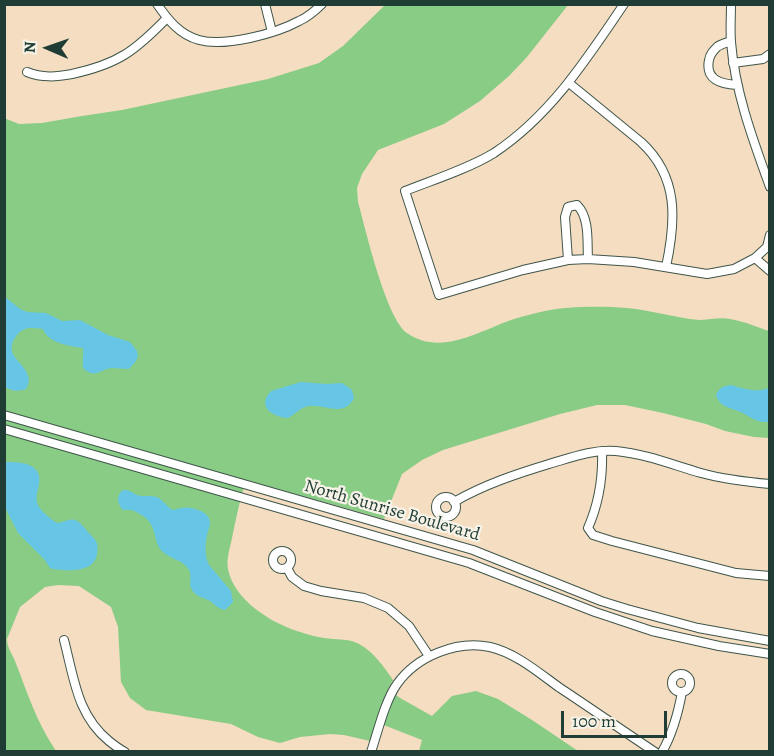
<!DOCTYPE html>
<html>
<head>
<meta charset="utf-8">
<style>
  body { margin:0 }
  #map { position:relative; width:774px; height:756px; overflow:hidden; background:#f4ddc0; font-family:Alegreya,serif }
  canvas { display:block }
  .frame { position:absolute; inset:0; border:6px solid #1f3d34; pointer-events:none }
  .north { position:absolute; left:18px; top:18px; width:60px; height:60px; -webkit-text-stroke:4px #f7f3e8; paint-order:stroke; rotate:272deg; font-size:16px; font-weight:700; line-height:24px; text-align:center; color:#1f3d34 }
  .north::after { content:''; display:block; margin:auto; width:21px; height:27px; background:#1f3d34; clip-path:polygon(50% 0,100% 100%,50% 72%,0 100%) }
  .scale { position:absolute; left:561px; top:711px; width:106px; height:27px; box-sizing:border-box; border:3px solid #1f3d34; border-top:0; padding-left:8px; font-size:18px; line-height:21px; white-space:nowrap; color:#1f3d34; -webkit-text-stroke:4px #f7f3e8; paint-order:stroke }
</style>
</head>
<body>
<div id="map">
<canvas width="774" height="756"></canvas>
<div class="frame"></div>
<div class="north">N</div>
<div class="scale">100 m</div>
</div>
<script>
const g = document.querySelector('canvas').getContext('2d');
g.lineJoin = 'round';
function fill(path, color) { g.fillStyle = color; g.fill(path, 'evenodd'); }
function stroke(path, color, width, dash) { g.strokeStyle = color; g.lineWidth = width; g.lineCap = dash ? 'butt' : 'round'; g.setLineDash(dash || []); g.stroke(path); }
function write(font, color, halo, rows, align = 'center') {
  g.font = font + ' Alegreya,serif'; g.lineWidth = 4.5; g.setLineDash([]); g.textBaseline = 'middle'; g.strokeStyle = halo; g.fillStyle = color; for (const [text, x, y, turn = 0] of rows) {
    g.save(); g.translate(x, y); g.rotate((+turn || 0) * Math.PI / 180); g.textAlign = isNaN(turn) ? turn : align; if (halo) g.strokeText(text, 0, 0); g.fillText(text, 0, 0); g.restore();
  }
}
fill(new Path2D(`
  M385 5H568L527 57 509 76 480 101 444 124 378 150 362 174 357 188 358 202C366 231 386 318 407 333 441 357 481 330 514 319 524 316 535 313 545 311 568 306 603 306 627 308 651 310 675 318 699 320 709 320 720 317 730 319 743 321 757 327 769 331V438L754 437 725 431 706 424 663 413 625 405H597L560 414 443 450 422 460 402 474 384 519 246 480C240 499 236 518 232 538 230 548 226 559 228 569 234 600 270 622 297 631 308 635 321 638 333 639 343 640 350 639 359 644 374 652 384 667 393 680L388 689 400 698 432 716 452 696 476 691 498 699 532 720 578 751H419L422 740 376 722 370 741 344 735 330 734 300 737 280 743 258 737 231 724 146 710 130 698 121 682 118 627 111 607 79 586 58 585 45 587 20 607 7 639C7 647 12 654 15 661 27 692 37 723 56 751H5L4 118 19 124 42 123 82 116 122 110 268 79 319 63 343 46Z`), '#88cc85');
fill(new Path2D(`
  M4 296 20 309 27 312 46 313 62 321 80 320 108 335 130 342 137 351 138 356 136 361 129 369C123 369 118 368 112 368 99 369 96 380 83 368 82 361 84 355 83 348 69 346 48 343 43 329 33 328 24 326 17 335 1 355 25 362 28 376 30 381 28 385 26 389 18 392 10 391 4 386Z
  M301 382 326 384 342 383 352 390 354 398C344 418 325 404 309 406 300 407 296 414 288 418 273 417 256 407 271 391Z
  M731 385C745 389 756 393 769 388V422C754 423 751 416 738 411 728 407 720 407 716 395 719 388 723 386 731 385Z
  M5 462C18 462 43 462 39 484 38 491 34 499 39 507 43 513 51 519 57 523 63 523 70 518 75 520 81 522 85 529 89 533 96 540 99 543 97 554 94 573 69 571 53 569L50 568 44 559 18 533 5 507Z
  M123 490C130 490 131 492 137 495 143 497 151 495 157 497 163 500 167 507 173 510 185 507 188 506 201 511 206 514 209 516 210 522 210 526 209 528 208 531 205 542 204 555 209 565L231 591 233 602 225 610C216 608 216 605 210 601 203 597 195 597 191 588 189 583 192 576 189 570 184 560 170 559 163 552 152 543 159 524 140 514 134 510 130 509 123 510 117 504 116 495 123 490Z`), '#67c5e5');
const minor = new Path2D(`
  M157 4C168 20 180 35 199 40 225 47 275 34 299 21 308 17 315 11 322 4
  M265 4 272 32
  M624 4C587 59 550 116 494 153 470 168 433 180 405 191L439 295 523 270 568 260 588 259 634 262 707 274 734 269 755 258 767 247
  M731 4C731 17 730 30 731 42 735 92 753 140 770 187
  M731 41C726 43 721 44 717 47 713 51 710 54 709 60 705 80 721 84 737 85
  M733 63 763 59 770 54
  M27 72C42 78 56 77 72 74 118 64 135 51 167 18
  M569 83 641 142C679 177 676 220 666 267
  M767 247 770 235
  M755 258 770 271
  M568 260 565 217 568 207 577 205C590 218 587 242 588 259
  M4 415 473 550 601 601 627 609 698 628 770 641
  M4 429 469 563 595 612 652 631 719 646 770 654
  M602 451C603 479 599 503 588 528L593 535 612 541 736 573 770 576
  M436 507a10 10 0 1 1 20 0a10 10 0 1 1-20 0Z
  M454 502C483 485 516 474 549 464 570 458 593 449 616 451 646 454 673 465 701 473 723 479 747 482 770 484
  M273 560a9 9 0 1 1 18 0a9 9 0 1 1-18 0Z
  M287 568 292 577 304 586 321 591 364 598 388 608 409 626 429 656
  M64 640C74 678 77 715 109 741 114 745 119 749 125 752
  M672 683a9 9 0 1 1 18 0a9 9 0 1 1-18 0Z
  M371 752C378 731 385 701 397 684 417 656 457 640 490 647 516 653 539 673 560 688 592 709 623 731 655 752
  M662 752C673 733 678 714 682 692`);
stroke(minor, '#3f5549', 10);
stroke(minor, '#fff', 8);
write('18px', '#1f3d34', '#f7f3e8', [
  ["North Sunrise Boulevard",392,511,16]
]);
</script>
</body>
</html>
